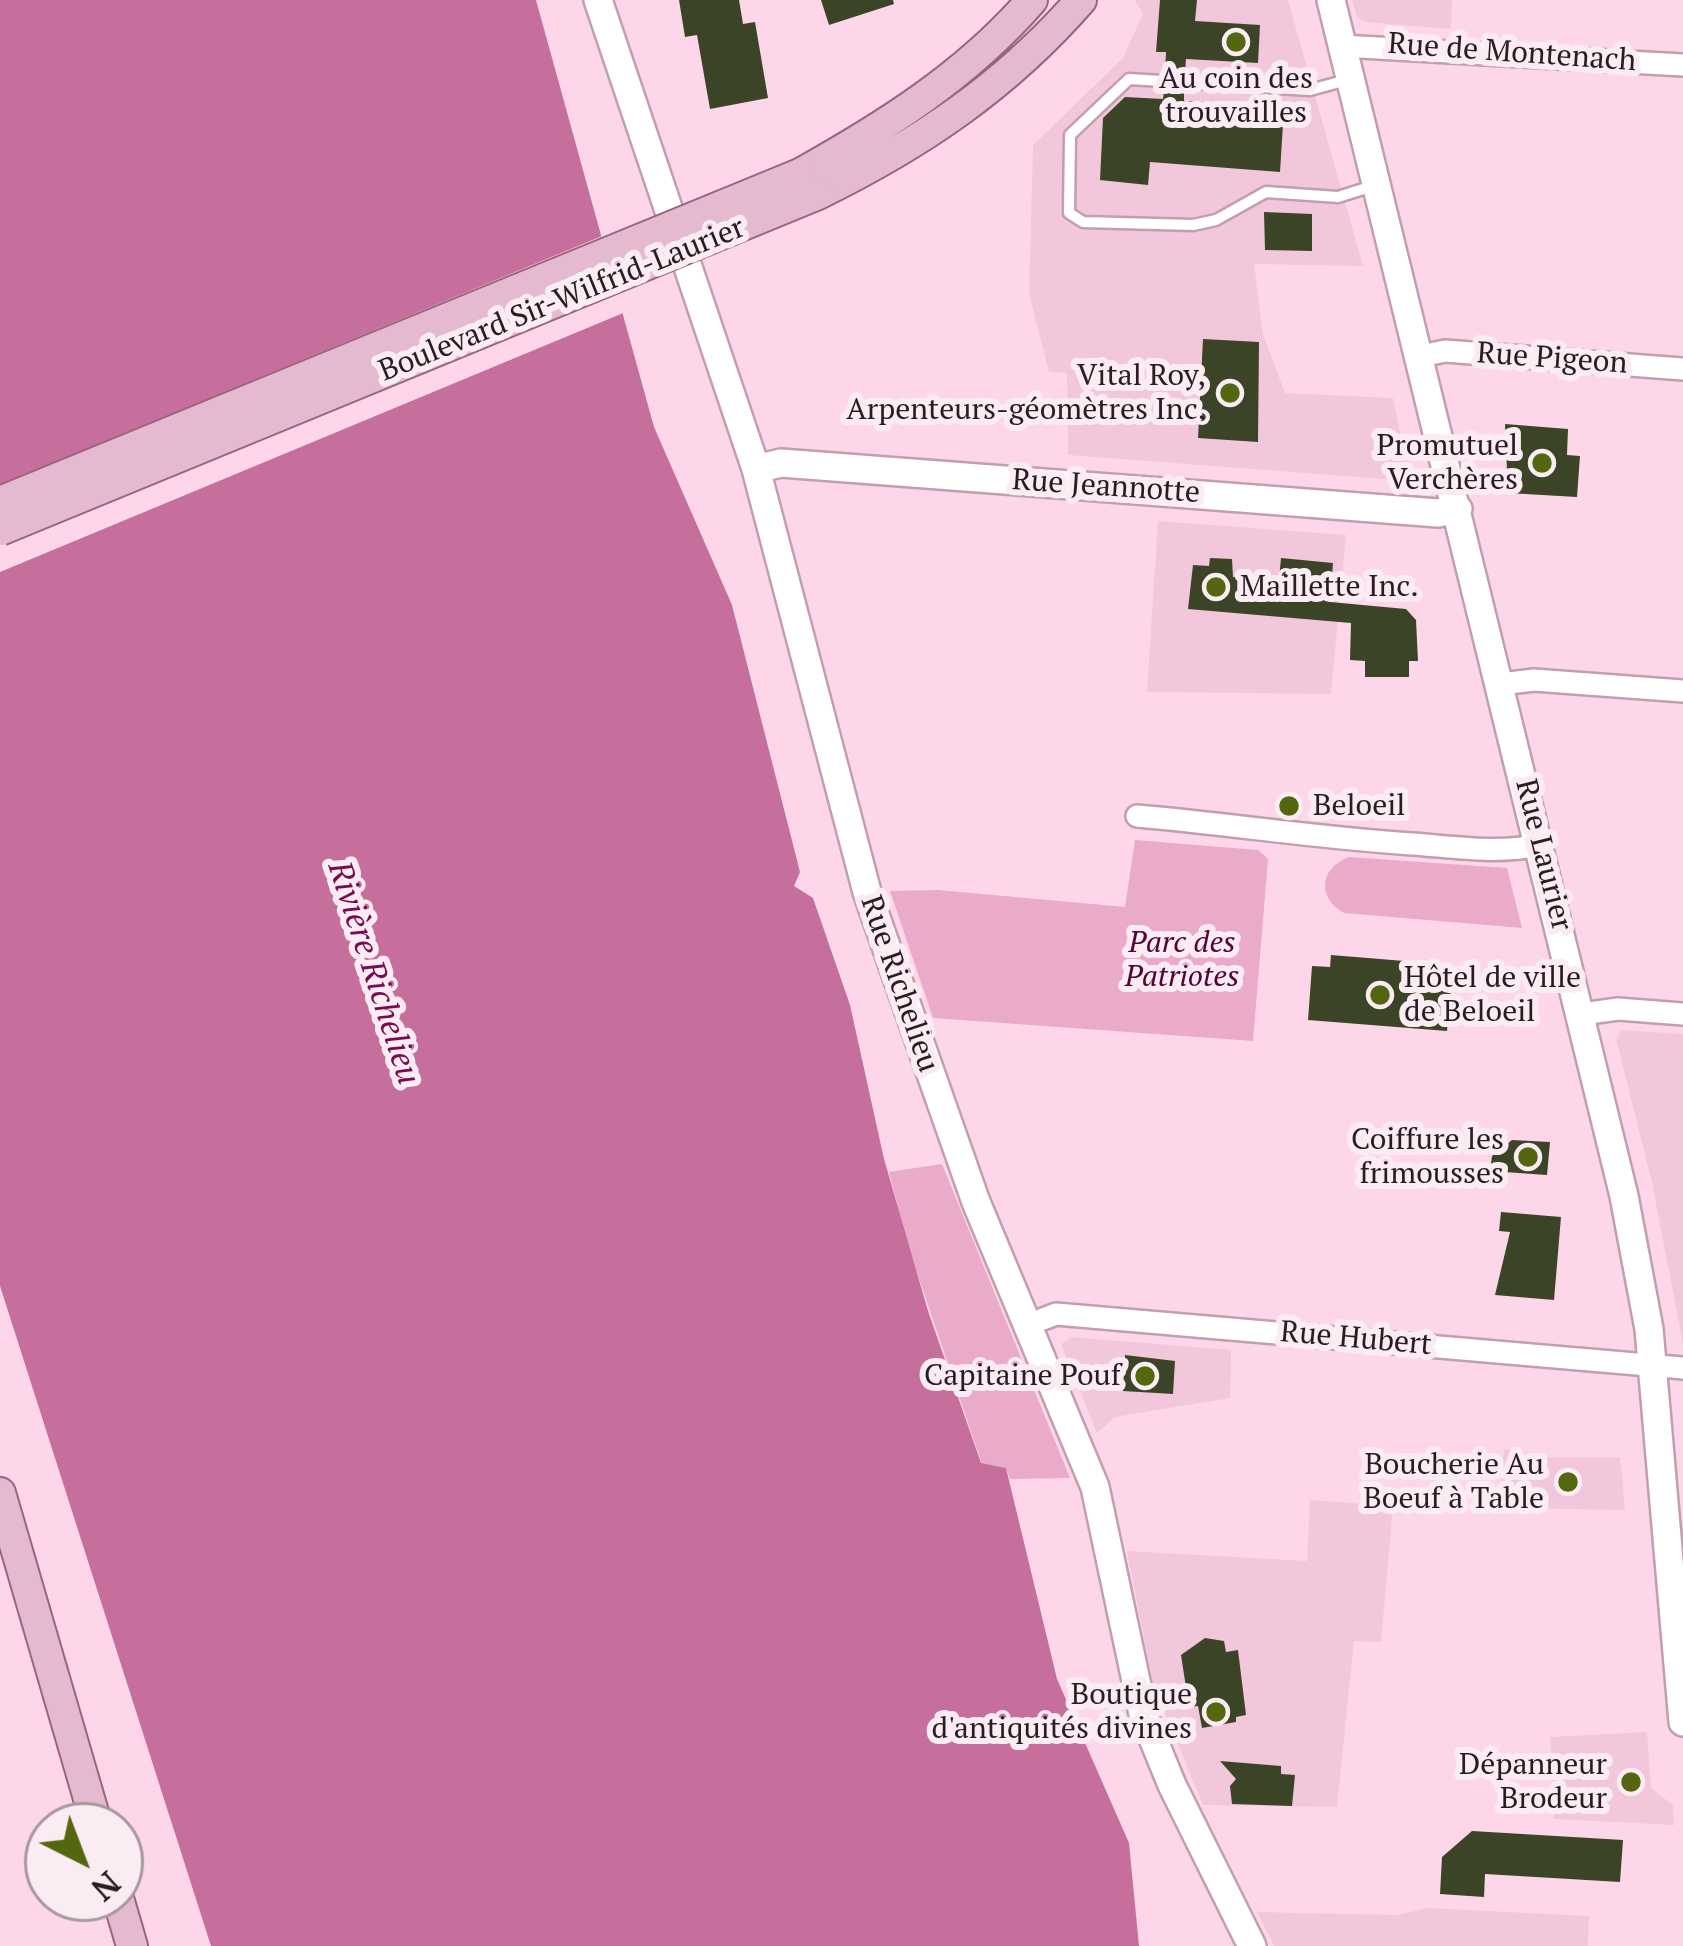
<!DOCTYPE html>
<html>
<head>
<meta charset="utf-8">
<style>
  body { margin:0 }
  #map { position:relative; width:1683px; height:1946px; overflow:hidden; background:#fdd7e9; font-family:"PT Serif",serif }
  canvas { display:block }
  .north { position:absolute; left:24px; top:1802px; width:120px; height:120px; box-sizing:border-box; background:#fbecf3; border:3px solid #a7999f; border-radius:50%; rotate:138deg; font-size:33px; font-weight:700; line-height:48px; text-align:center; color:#291c22 }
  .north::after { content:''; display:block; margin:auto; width:42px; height:54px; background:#556610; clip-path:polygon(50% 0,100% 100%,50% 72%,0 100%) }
</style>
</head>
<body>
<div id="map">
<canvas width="1683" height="1946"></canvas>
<div class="north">N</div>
</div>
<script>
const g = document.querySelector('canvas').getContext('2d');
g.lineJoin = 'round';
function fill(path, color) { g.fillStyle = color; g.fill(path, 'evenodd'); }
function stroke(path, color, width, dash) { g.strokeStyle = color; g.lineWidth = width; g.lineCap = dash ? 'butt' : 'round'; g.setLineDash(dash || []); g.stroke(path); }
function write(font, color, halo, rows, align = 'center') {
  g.font = font + ' "PT Serif",serif'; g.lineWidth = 12; g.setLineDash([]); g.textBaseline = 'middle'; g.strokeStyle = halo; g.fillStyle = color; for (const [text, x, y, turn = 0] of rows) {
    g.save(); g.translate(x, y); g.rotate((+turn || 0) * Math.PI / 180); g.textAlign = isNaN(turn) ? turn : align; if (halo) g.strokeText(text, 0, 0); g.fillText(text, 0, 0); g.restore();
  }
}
fill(new Path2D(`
  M1135 0H1288L1363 266 1254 264 1263 334 1285 393 1393 398 1410 481 1068 455 1067 373 1049 372 1029 293 1033 145 1123 58 1143 14Z
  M1352 0H1452L1451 29 1366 22 1357 17Z
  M1158 521 1346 535 1331 694 1147 692Z
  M1621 1030 1683 1034V1344L1652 1183 1616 1039Z
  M1071 1337 1231 1350 1230 1398 1115 1417 1097 1433 1061 1344Z
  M1504 1449 1550 1457H1620L1625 1510 1500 1508Z
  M1310 1500 1393 1506 1381 1642 1354 1641 1337 1807 1203 1805 1153 1684 1127 1551 1307 1561Z
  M1647 1732 1651 1788 1673 1805 1674 1825 1554 1819 1550 1737Z
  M1427 1908 1589 1916 1588 1946H1274L1257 1912 1398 1915Z`), '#f3c7db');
fill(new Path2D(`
  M1135 840 1258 850 1268 859 1253 1041 933 1018 890 891 938 890 1125 907Z
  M1349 857 1507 868 1522 928 1344 913C1317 898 1319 868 1349 857Z
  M942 1164 1070 1478 1010 1479 1006 1468 982 1464 909 1249 889 1172Z`), '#e9abc9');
fill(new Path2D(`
  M0 0H536L654 427 732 605 800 872 794 886 813 898 850 1005 884 1159 928 1311 981 1463 1006 1468 1057 1679 1129 1843 1139 1946H211L0 1286Z`), '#c66f9c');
fill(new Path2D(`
  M607 234 628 311 0 572V485Z`), '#fdd7e9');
fill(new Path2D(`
  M679 0H739L743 24 755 22 768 98 710 109 697 35 685 37Z
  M821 0H893L894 4 829 25Z
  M1160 0H1197L1195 21 1260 25 1258 63 1186 59 1185 73 1165 71 1166 52H1156Z
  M1164 91 1184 92V101L1284 108 1280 172 1150 162 1148 185 1100 180 1103 118 1125 97 1163 99Z
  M1264 212 1312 214V251L1265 250Z
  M1203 339 1259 342 1258 442 1198 438Z
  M1505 424 1568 429 1567 455 1580 456 1577 497 1508 493Z
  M1210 558 1232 559 1233 577 1279 579 1281 558 1333 563 1330 602 1406 609 1416 620 1418 661H1409V677H1365V661L1350 660 1351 623 1188 609 1193 565 1209 566Z
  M1331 955 1453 965 1447 1031 1308 1020 1312 966 1330 967Z
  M1512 1140 1550 1142 1547 1175 1490 1171 1492 1156Z
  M1501 1212 1561 1217 1554 1300 1495 1295 1510 1232 1499 1231Z
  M1125 1355 1175 1361 1173 1394 1123 1391Z
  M1205 1638 1224 1641 1226 1652 1238 1650 1246 1715 1236 1717V1722L1202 1728 1198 1706 1189 1707 1181 1655Z
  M1220 1761 1281 1766V1774L1295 1775 1292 1806 1232 1804 1230 1786 1236 1779Z
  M1472 1831 1623 1840 1620 1882 1485 1874 1484 1897 1440 1894 1442 1857Z`), '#3c4427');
const lane = new Path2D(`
  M1347 80 1310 90 1129 79 1070 135 1069 213 1083 222 1193 225 1216 220 1266 192 1338 197 1376 185`);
const street = new Path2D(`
  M1342 46 1683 65
  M1421 356 1445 351 1683 369
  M1501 684 1534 680 1683 691
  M1137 816C1229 824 1319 838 1412 844 1455 847 1497 854 1540 845
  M1582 1014 1618 1009 1683 1014
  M1030 1324 1056 1314 1683 1368`);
const secondary = new Path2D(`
  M598 0 756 469 867 892 976 1202 1095 1487 1143 1714 1172 1785 1252 1946
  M1331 0 1624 1196 1649 1329 1683 1722
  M756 469 781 463 1438 513 1458 509`);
const primary = new Path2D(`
  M800 174C886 126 967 75 1032 0
  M818 194C920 144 1006 86 1081 0
  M0 1493 97 1826
  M118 1898 132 1946`);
stroke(lane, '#c29eae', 15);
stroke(street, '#c29eae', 26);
stroke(secondary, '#c29eae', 32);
stroke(primary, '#98647e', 34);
stroke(lane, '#fff', 10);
stroke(street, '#fff', 21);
stroke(secondary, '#fff', 27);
stroke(primary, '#e5b9cf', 30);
const primaryBridge = new Path2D(`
  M0 502 800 174
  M0 530 818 194`);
stroke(primaryBridge, '#98647e', 34, []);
stroke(primaryBridge, '#e5b9cf', 30);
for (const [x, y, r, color] of [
  [1236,42,12,"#556610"],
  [1230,393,12,"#556610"],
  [1542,463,12,"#556610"],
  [1216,587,12,"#556610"],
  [1289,806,12,"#556610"],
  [1380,995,12,"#556610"],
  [1528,1157,12,"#556610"],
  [1145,1376,12,"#556610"],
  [1568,1482,12,"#556610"],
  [1216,1712,12,"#556610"],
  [1631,1782,12,"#556610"]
]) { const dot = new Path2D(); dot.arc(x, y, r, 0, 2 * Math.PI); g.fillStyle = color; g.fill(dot); stroke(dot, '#fbecf3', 4.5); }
write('30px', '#291c22', '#fbecf3', [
  ["Rue de Montenach",1512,53,4],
  ["Boulevard Sir-Wilfrid-Laurier",562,300,-22],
  ["Rue Pigeon",1552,359,4],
  ["Rue Jeannotte",1106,487,4],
  ["Rue Laurier",1543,855,76],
  ["Rue Richelieu",899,984,71],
  ["Rue Hubert",1356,1339,5]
]);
write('30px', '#291c22', '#fbecf3', [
  ["Au coin des",1236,79,"center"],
  ["trouvailles",1236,113,"center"],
  ["Vital Roy,",1206,376],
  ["Arpenteurs-géomètres Inc.",1206,410],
  ["Promutuel",1518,446],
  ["Verchères",1518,480],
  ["Maillette Inc.",1240,587,"left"],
  ["Beloeil",1313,806,"left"],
  ["Hôtel de ville",1404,978,"left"],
  ["de Beloeil",1404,1012,"left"],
  ["Coiffure les",1504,1140],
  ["frimousses",1504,1174],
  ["Capitaine Pouf",1121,1376],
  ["Boucherie Au",1544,1465],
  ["Boeuf à Table",1544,1499],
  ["Boutique",1192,1695],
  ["d'antiquités divines",1192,1729],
  ["Dépanneur",1607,1765],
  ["Brodeur",1607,1799]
], 'right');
write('italic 30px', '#560438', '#fbecf3', [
  ["Parc des",1182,943],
  ["Patriotes",1182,977]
]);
write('italic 33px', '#770b50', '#fbecf3', [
  ["Rivière Richelieu",373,973,72]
]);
</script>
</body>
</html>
